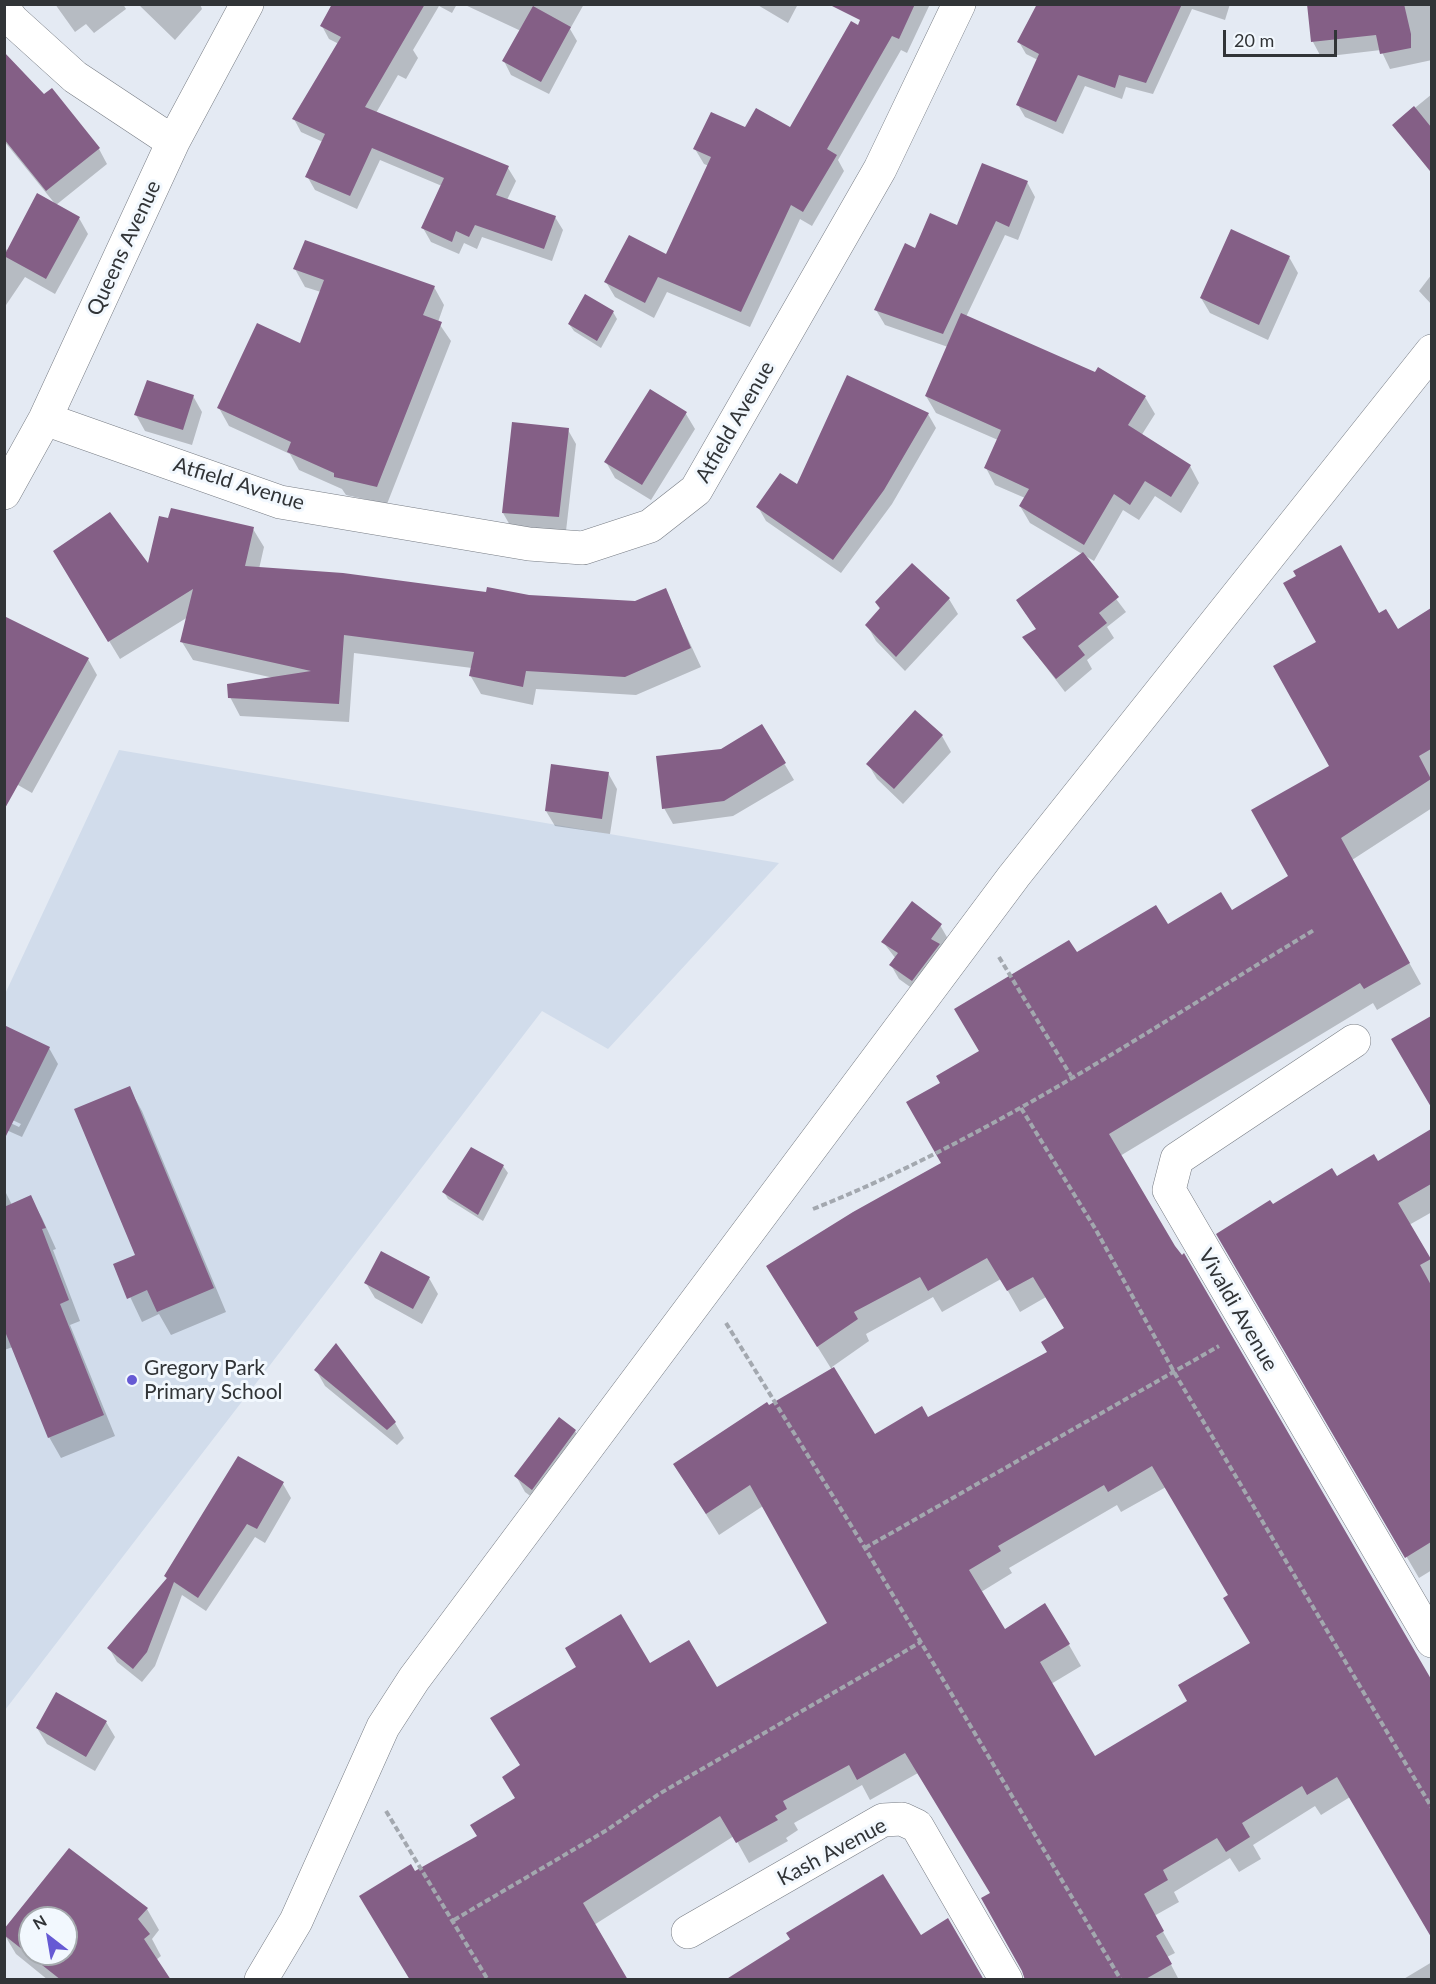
<!DOCTYPE html>
<html>
<head>
<meta charset="utf-8">
<style>
  body { margin:0 }
  #map { position:relative; width:1436px; height:1984px; overflow:hidden; background:#e4eaf3; font-family:Lato,sans-serif }
  canvas { display:block }
  .frame { position:absolute; inset:0; border:6px solid #313437; pointer-events:none }
  .north { position:absolute; left:18px; top:1906px; width:60px; height:60px; box-sizing:border-box; background:#f2f8fe; border:2px solid #a5aaae; border-radius:50%; rotate:329deg; font-size:16px; font-weight:700; line-height:24px; text-align:center; color:#313437 }
  .north::after { content:''; display:block; margin:auto; width:21px; height:27px; background:#665ad4; clip-path:polygon(50% 0,100% 100%,50% 72%,0 100%) }
  .scale { position:absolute; left:1223px; top:30px; width:114px; height:27px; box-sizing:border-box; border:3px solid #313437; border-top:0; padding-left:8px; font-size:18px; line-height:21px; white-space:nowrap; color:#313437; -webkit-text-stroke:4px #f2f8fe; paint-order:stroke }
</style>
</head>
<body>
<div id="map">
<canvas width="1436" height="1984"></canvas>
<div class="frame"></div>
<div class="north">N</div>
<div class="scale">20 m</div>
</div>
<script>
const g = document.querySelector('canvas').getContext('2d');
g.lineJoin = 'round';
function fill(path, color) { g.fillStyle = color; g.fill(path, 'evenodd'); }
function stroke(path, color, width, dash) { g.strokeStyle = color; g.lineWidth = width; g.lineCap = dash ? 'butt' : 'round'; g.setLineDash(dash || []); g.stroke(path); }
function write(font, color, halo, rows, align = 'center') {
  g.font = font + ' Lato,sans-serif'; g.lineWidth = 6; g.setLineDash([]); g.textBaseline = 'middle'; g.strokeStyle = halo; g.fillStyle = color; for (const [text, x, y, turn = 0] of rows) {
    g.save(); g.translate(x, y); g.rotate((+turn || 0) * Math.PI / 180); g.textAlign = isNaN(turn) ? turn : align; if (halo) g.strokeText(text, 0, 0); g.fillText(text, 0, 0); g.restore();
  }
}
fill(new Path2D(`
  M119 750 779 863 608 1049 542 1011 5 1710V994Z`), '#d1dceb');
fill(new Path2D(`
  M55 4H123L126 9 94 33 86 24 75 32Z
  M138 4H200L202 9 175 40Z
  M351 4H457L452 13 439 6 413 50 418 58 406 79 398 75 376 113 508 168 516 181 507 200 555 217 563 230 552 261 482 237 477 249 464 243 459 254 431 242 423 228 442 186 380 160 357 209 315 190 307 176 323 142 301 132 294 119 339 44 329 39 322 26Z
  M463 4H584L570 29 577 41 549 94 511 75 504 61 521 31Z
  M756 4H798L788 23Z
  M870 4H930L907 53 901 50 838 160 844 171 812 226 800 219 750 327 667 292 654 318 615 297 606 282 667 256 709 166 704 164 695 149 746 129H790L859 28Z
  M1124 4H1230L1225 20 1192 9 1153 94 1126 87 1122 99 1085 86 1063 134 1025 117 1018 105 1038 60 1026 54 1019 42Z
  M1309 4H1432V60L1390 69 1381 50 1321 57 1313 42Z
  M4 54 43 96 51 90 99 149 107 164 56 205 4 141Z
  M1432 94V174L1394 125Z
  M1027 182 1035 197 1018 240 1005 235 966 317 1145 397 1155 414 1141 436 1190 466 1199 483 1181 513 1155 496 1139 520 1123 510 1094 561 1030 523 1020 506 1025 498 995 485 986 468 998 440 936 413 926 396 948 347 885 325 876 310 916 250 957 227Z
  M79 218 88 234 55 294 25 277 4 308V248L7 250Z
  M1289 257 1298 273 1268 340 1210 313 1201 298Z
  M295 269 434 287 444 305 438 322 451 341 387 504 346 495 342 489 299 470 290 454 229 426 219 408 300 345 321 292 305 287Z
  M1432 274V305L1419 291Z
  M613 312 617 319 601 348 574 331 569 324Z
  M650 392 686 414 695 429 651 500 615 478 606 462Z
  M193 396 202 412 192 445 145 431 136 415Z
  M928 414 936 428 892 504 841 573 766 521 758 507Z
  M568 430 576 444 566 531 511 527 503 513Z
  M253 529 264 547 259 569 487 594 636 603 665 590 701 667 636 695 536 689 533 705 481 694 470 675 472 668 354 653 349 722 240 716 230 697 274 678 193 660 182 642 188 617 120 659 66 570 148 567Z
  M1082 554 1126 612 1107 627 1114 638 1087 660 1092 669 1065 692 1024 638 1037 630 1018 600Z
  M949 599 958 614 905 671 876 641 867 625 880 609 876 603Z
  M1432 610V808L1352 860 1421 984 1377 1010 1373 1003 1120 1156 1432 1682V1933L1350 1797 1321 1815 1315 1806 1253 1845 1261 1859 1239 1872 1230 1858 1174 1892 1179 1902 1154 1916 1175 1953 1167 1957 1179 1980H1026L992 1894 918 1773 870 1800 862 1785 794 1823 798 1830 786 1838 788 1841 749 1863 734 1836 594 1925 414 1873 479 1837 516 1799 521 1766 650 1665 716 1689 829 1624 763 1506 719 1535 675 1465 832 1370 780 1287 943 1164 942 1084 981 1052 1077 954 1167 926 1231 912 1290 876 1331 767 1379 615 1397 631ZM1001 1279 1020 1312 1046 1297 1065 1329 1049 1352 928 1419 874 1436 832 1367 869 1341 866 1334 933 1297 942 1312ZM1166 1487 1230 1596 1252 1644 1189 1702 1095 1759 1051 1684 1081 1666 1069 1645 1004 1631 981 1592 1012 1573 1009 1568 1117 1505 1121 1512Z
  M88 659 97 675 32 793 4 777Z
  M762 726 794 780 733 816 673 824 664 808Z
  M942 736 951 752 903 804 877 779 868 764Z
  M608 773 617 789 610 834 555 826 546 811Z
  M940 925 948 939 920 994 899 979 891 965 896 959 883 942Z
  M1432 1017V1105L1393 1040Z
  M49 1048 58 1064 22 1137 4 1129V1120L19 1127 21 1124 4 1116Z
  M129 1088 142 1111 226 1312 171 1335 159 1314 142 1322 115 1265 137 1256Z
  M1432 1131V1212L1409 1225 1432 1263V1570L1419 1578 1218 1234 1272 1206 1378 1163Z
  M503 1166 508 1173 483 1221 448 1199 444 1192Z
  M6 1193 12 1205 30 1197 42 1218 56 1249 53 1250 80 1321 70 1325 115 1436 61 1458 49 1437 13 1347 4 1350Z
  M382 1253 429 1278 438 1294 422 1324 375 1298 366 1283Z
  M316 1370 395 1423 404 1438 397 1445 325 1386Z
  M559 1419 575 1431 584 1447 541 1504 525 1492 516 1476Z
  M238 1458 283 1484 291 1498 265 1543 255 1537 206 1611 182 1595 155 1666 142 1682 117 1662 109 1648 167 1579 165 1576Z
  M106 1722 115 1737 95 1771 47 1744 37 1728Z
  M69 1850 147 1909 159 1930 152 1939 161 1956 156 1960 170 1980H48L16 1954 4 1934ZM30 1918H66V1954H30Z
  M1432 1962V1980H1402Z`), '#0003');
fill(new Path2D(`
  M332 4H425L365 107 509 166 496 195 556 216 544 249 475 225 469 237 456 231 452 242 421 228 444 178 372 148 350 196 305 177 325 134 292 119 341 37 320 26Z
  M828 4H915L899 39 892 36 827 149 837 155 803 212 791 205 741 312 658 277 645 303 604 282 629 235 666 254 711 157 693 149 711 112 745 127 756 108 790 127 851 21 858 25 860 20Z
  M1037 4H1182L1146 83 1119 75 1115 88 1078 75 1056 122 1016 105 1039 54 1017 42Z
  M1307 4H1404L1411 34V48L1380 54 1376 35 1311 42Z
  M533 6 571 27 541 82 502 61Z
  M4 52 44 94 52 88 100 148 46 191 4 139Z
  M1414 106 1431 127V172L1392 125Z
  M982 163 1028 181 1009 227 996 221 943 334 874 310 905 243 915 248 930 213 957 225Z
  M37 193 80 217 46 279 4 256Z
  M1231 229 1290 256 1259 325 1200 298Z
  M305 240 435 286 423 315 442 322 377 487 334 477V473L287 452 291 442 217 408 257 323 300 343 324 280 293 269Z
  M585 294 614 311 597 341 568 324Z
  M961 313 1095 372 1098 367 1146 396 1128 425 1191 465 1171 497 1145 481 1130 505 1114 494 1084 545 1019 506 1029 489 984 468 1001 430 925 396Z
  M847 375 929 413 884 490 833 560 756 507 780 473 797 484Z
  M147 380 194 395 183 430 134 415Z
  M650 389 687 412 642 485 604 462Z
  M512 422 569 428 559 517 502 513Z
  M171 508 254 527 245 566 343 573 486 592 487 587 529 595 635 601 666 588 691 648 625 677 526 671 523 687 469 676 474 652 344 635 339 704 228 698 227 684 311 671 180 642 193 589 108 642 53 551 110 512 148 563 159 516 168 518Z
  M1341 545 1379 613 1386 609 1398 629 1431 608V749L1419 756 1431 779 1341 838 1410 963 1364 989 1360 983 1109 1134 1175 1246 1182 1255 1184 1253 1431 1679V1937L1337 1777 1307 1795 1302 1786 1242 1823 1250 1837 1226 1852 1217 1838 1163 1870 1168 1880 1144 1894 1164 1931 1156 1936 1172 1964 1144 1980H1025L1022 1971 981 1898 990 1893 905 1753 857 1780 849 1765 783 1801 787 1809 775 1816 778 1820 736 1843 720 1816 583 1903 628 1980H410L359 1896 411 1864 415 1871 477 1836 470 1825 515 1798 502 1777 520 1765 490 1718 576 1667 565 1648 621 1614 650 1663 689 1640 717 1687 827 1623 750 1485 706 1514 673 1464 767 1402 769 1405 834 1367 875 1434 922 1406 928 1417 1047 1352 1041 1342 1064 1328 1033 1277 1007 1291 987 1258 928 1291 920 1277 854 1312 858 1319 817 1347 766 1266 853 1212 941 1163 906 1102 940 1083 936 1076 979 1051 954 1009 1069 940 1077 952 1156 905 1168 924 1221 892 1232 910 1288 876 1251 810 1329 766 1273 666 1316 642 1283 583 1296 576 1293 571ZM1152 1466 1228 1595 1223 1598 1250 1643 1178 1685 1187 1701 1095 1756 1040 1662 1070 1644 1045 1603 1005 1629 969 1570 1001 1551 998 1546 1104 1485 1108 1492Z
  M1083 552 1119 597 1099 613 1107 623 1078 646 1085 655 1056 679 1022 637 1036 629 1016 600Z
  M912 563 950 598 896 657 865 625 880 608 875 602Z
  M4 616 89 658 4 810Z
  M915 710 943 735 894 789 866 764Z
  M762 724 786 763 724 801 662 809 656 756 721 749Z
  M551 764 609 772 602 819 545 811Z
  M912 901 942 924 931 939 940 944 912 981 889 965 898 953 881 942Z
  M1431 1016V1107L1391 1039Z
  M4 1025 50 1047 4 1140Z
  M130 1086 214 1288 157 1312 147 1290 127 1299 113 1264 135 1255 74 1109Z
  M1431 1129V1184L1398 1203 1431 1259 1420 1265 1431 1285V1542L1405 1558 1216 1234 1270 1200 1273 1204 1332 1168 1337 1176 1374 1154 1378 1161Z
  M471 1147 504 1165 478 1215 442 1192Z
  M31 1195 46 1228 42 1229 69 1300 60 1304 104 1415 48 1438 4 1329V1207Z
  M381 1251 430 1277 413 1309 364 1283Z
  M336 1343 396 1422 387 1430 314 1370Z
  M559 1417 576 1430 532 1490 514 1476Z
  M238 1456 284 1482 257 1529 247 1524 198 1598 174 1582 147 1652 133 1669 107 1648 167 1578 164 1576Z
  M56 1692 107 1721 86 1757 36 1728Z
  M69 1848 148 1908 138 1919 150 1934 144 1939 171 1980H61L4 1935V1929ZM30 1918H66V1954H30Z
  M883 1874 921 1935 948 1918 984 1980H725L790 1939 786 1933Z`), '#845f86');
const minor = new Path2D(`
  M4 9 12 20 75 77 173 142
  M45 419 280 502 529 544 583 548 650 526 696 490 880 169 959 4
  M4 493 45 419 173 142 247 4
  M1354 1041 1177 1159 1169 1190 1432 1641
  M688 1932 883 1820 902 1819 917 1826 1006 1980
  M261 1980 296 1921 383 1727 414 1679 1014 876 1432 351`);
stroke(minor, '#777c84', 34);
stroke(new Path2D(`
  M999 957 1071 1076
  M1021 1108 1096 1230 1174 1372 1432 1808
  M813 1209C989 1139 1152 1028 1314 930
  M726 1323 865 1548 1121 1980
  M865 1548 1219 1346
  M386 1811 488 1980
  M454 1920 607 1830 659 1794 921 1642`), '#a3a8af', 4, [6, 3]);
stroke(minor, '#fff', 33);
for (const [x, y, r, color] of [
  [132,1380,6,"#665ad4"]
]) { const dot = new Path2D(); dot.arc(x, y, r, 0, 2 * Math.PI); g.fillStyle = color; g.fill(dot); stroke(dot, '#f2f8fe', 2); }
write('21px', '#313437', '#f2f8fe', [
  ["Queens Avenue",124,248,-65],
  ["Atfield Avenue",735,422,-60],
  ["Atfield Avenue",239,484,17],
  ["Vivaldi Avenue",1238,1310,60],
  ["Kash Avenue",832,1852,-28]
]);
write('21px', '#313437', '#f2f8fe', [
  ["Gregory Park",144,1368],
  ["Primary School",144,1392]
], 'left');
</script>
</body>
</html>
